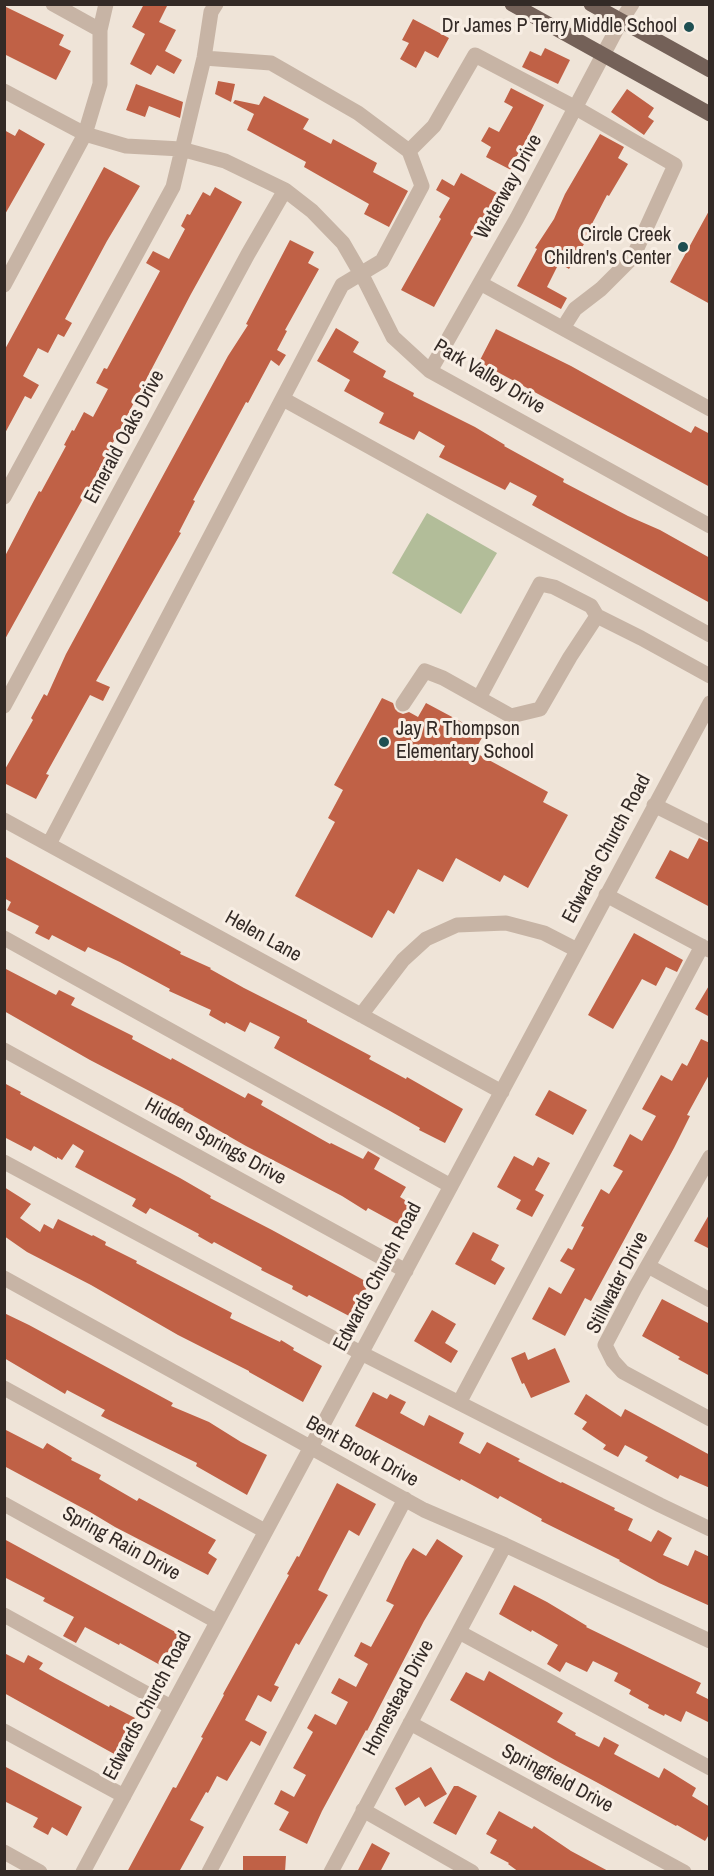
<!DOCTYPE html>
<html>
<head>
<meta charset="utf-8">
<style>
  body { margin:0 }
  #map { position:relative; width:714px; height:1876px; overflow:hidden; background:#efe4d8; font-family:"Archivo Narrow",sans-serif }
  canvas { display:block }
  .frame { position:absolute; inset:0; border:6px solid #332a26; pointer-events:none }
</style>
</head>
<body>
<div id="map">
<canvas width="714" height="1876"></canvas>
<div class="frame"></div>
</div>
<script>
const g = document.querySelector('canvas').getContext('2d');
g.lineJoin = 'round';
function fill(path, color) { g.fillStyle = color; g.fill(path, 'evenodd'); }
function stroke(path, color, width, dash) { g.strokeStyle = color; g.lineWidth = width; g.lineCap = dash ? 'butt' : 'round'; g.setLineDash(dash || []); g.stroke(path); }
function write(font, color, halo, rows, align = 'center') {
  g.font = font + ' "Archivo Narrow",sans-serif'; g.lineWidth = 6; g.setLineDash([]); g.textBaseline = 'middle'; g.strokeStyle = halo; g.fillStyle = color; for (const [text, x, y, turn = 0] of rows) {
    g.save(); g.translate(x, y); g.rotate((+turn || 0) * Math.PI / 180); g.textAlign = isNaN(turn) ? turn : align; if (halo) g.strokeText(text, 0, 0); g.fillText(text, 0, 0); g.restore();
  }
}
fill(new Path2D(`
  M427 513 497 553 461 614 392 573Z`), '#b2bd99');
fill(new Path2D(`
  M144 4H168L159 22 176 30 165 51 182 60 174 74 157 65 151 75 130 64 145 34 132 27Z
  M4 6 64 35 59 45 71 51 56 80 4 54Z
  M413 19 449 38 438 58 425 51 416 68 400 59 409 43 402 40Z
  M545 48 570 60 558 84 522 67 530 51 541 56Z
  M218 81 235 84 231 102 215 94Z
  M136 84 183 102 180 118 149 106 145 117 126 110Z
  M511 88 544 105 511 170 486 157 491 147 481 141 489 127 499 132 513 107 504 102Z
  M627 89 654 108 648 117 654 121 644 135 611 112Z
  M264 96 309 119 303 129 331 144 333 139 377 163 373 172 408 191 389 227 364 214 369 204 304 167 306 162 247 130 254 114 233 103 235 100 259 105Z
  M19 129 45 144 4 216V130L15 136Z
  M600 134 624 147 618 158 628 164 609 196 607 195 582 243 584 244 569 269 559 263 547 287 567 298 561 309 517 286 537 249 535 248 554 219 565 194Z
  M104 167 140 186 107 241 65 319 72 323 64 337 58 334 48 353 38 348 23 376 39 385 31 399 25 396 4 435V351Z
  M461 173 497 193 434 307 401 290 441 219 439 217 450 198 436 190 442 179 454 186Z
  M215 187 242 202 191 294 96 475 4 641V558L31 506 39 491 41 492 66 446 64 445 72 430 74 431 84 412 93 417 108 389 96 383 104 368 107 369 160 271 146 263 153 251 169 259 185 229 181 226 187 214 190 215 203 192 210 196Z
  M710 209V304L670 282Z
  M290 240 314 252 308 263 319 269 285 330 287 331 277 350 286 355 279 366 271 360 248 403 246 402 193 500 195 501 179 532 181 533 96 681 110 687 103 701 90 695 46 774 49 775 36 799 4 783V771L33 720 31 718 44 694 47 696 66 654 228 356 248 325 246 324Z
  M336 328 359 342 353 352 386 371 383 377 414 393 413 396 475 427 505 445 504 446 564 479 563 482 628 516 660 530 710 558V603L532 505 537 496 510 482 505 490 439 457 445 446 419 431 414 440 379 423 384 413 344 391 350 380 317 361Z
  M496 329 571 366 691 433 695 426 710 434V487L479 362Z
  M382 698 393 703 395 709 398 712 403 714 409 712 418 717 426 703 484 734 474 752 548 792 543 802 568 815 528 888 504 875 500 882 456 858 443 882 418 869 394 914 388 910 372 938 295 896 335 822 328 818 343 790 334 785Z
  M699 838 710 843V907L655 878 670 850 688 859Z
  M4 856 181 952 180 954 211 968 210 969 244 988 307 1020V1022L371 1056 369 1059 406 1079 407 1077 463 1109 445 1143 419 1130 420 1128 390 1111 274 1048 280 1037 250 1022 245 1032 226 1022 225 1024 209 1015 211 1010 169 991 170 989 120 962 88 947 85 952 52 935 49 940 35 933 39 926 7 910 11 902 4 898Z
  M634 933 683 960 677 972 666 967 656 986 642 979 613 1029 588 1015Z
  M4 968 56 995 59 990 75 998 71 1005 133 1036 132 1039 171 1060 172 1058 245 1098 248 1093 263 1101 261 1105 330 1144 331 1143 363 1159 368 1151 380 1158 374 1169 406 1187 400 1197 413 1205 401 1226 368 1208 366 1211 342 1196 246 1146 183 1110 184 1109 90 1060 4 1011Z
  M710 984V1017L695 1009Z
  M701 1039 710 1043V1073L687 1115 690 1116 674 1148 591 1301 585 1298 565 1336 532 1319 549 1287 561 1294 575 1269 560 1261 568 1248 572 1250 584 1227 581 1226 601 1189 609 1194 623 1171 613 1166 630 1134 642 1141 656 1116 642 1109 661 1075 672 1081 682 1063 687 1066Z
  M4 1083 21 1092 20 1094 180 1178 211 1196 210 1198 272 1230 369 1283 351 1317 309 1295 307 1297 292 1289 293 1286 261 1270 262 1268 214 1242 212 1244 198 1236 199 1234 150 1208 146 1214 132 1206 136 1199 75 1167 84 1151 73 1144 62 1160 57 1157V1159L34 1146 31 1151 4 1137Z
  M549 1090 587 1110 573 1135 535 1115Z
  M514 1156 533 1166 538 1157 550 1163 535 1190 544 1195 532 1217 516 1209 521 1200 497 1187Z
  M4 1187 31 1204 20 1218 40 1232 44 1224 53 1229 58 1219 92 1236 93 1235 106 1242 105 1245 137 1261 136 1263 232 1313 230 1318 280 1342 281 1340 294 1348 293 1350 322 1366 303 1402 249 1372V1371L178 1335 91 1285 27 1252 4 1236Z
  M710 1213V1249L694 1241Z
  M473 1232 499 1245 491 1260 505 1268 495 1285 455 1264Z
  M662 1299 710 1324V1376L678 1359 680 1357 642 1336Z
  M432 1310 456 1324 445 1343 458 1351 451 1363 414 1341Z
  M4 1313 29 1325 173 1403 171 1406 209 1422 241 1442 267 1455 247 1495 196 1466 197 1463 101 1416 105 1410 67 1390 65 1394 4 1358Z
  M555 1348 570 1382 531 1398 524 1383 522 1384 511 1358 525 1352 528 1360Z
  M373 1392 387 1399 390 1394 406 1402 400 1413 424 1426 429 1415 464 1433 459 1443 480 1454 487 1442 520 1459 518 1461 561 1483 562 1482 615 1508 614 1510 633 1519 628 1530 651 1542 658 1530 672 1538 663 1555 688 1566 695 1550 710 1557V1606L659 1583 619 1561 620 1560 541 1521 542 1519 500 1496 498 1499 461 1479 460 1481 355 1426Z
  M586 1394 621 1417 625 1409 710 1455V1488L680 1475 678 1479 645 1461 648 1457 625 1445 618 1457 603 1449 606 1445 582 1429 587 1422 574 1414Z
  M4 1429 43 1449 47 1443 72 1458 71 1460 101 1475 99 1479 137 1501 139 1498 165 1512 216 1540 208 1553 217 1559 208 1575 115 1527 90 1512 4 1466Z
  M337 1483 376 1504 359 1536 349 1530 327 1572 318 1590 328 1595 299 1645 296 1643 274 1685 279 1687 271 1702 258 1695 245 1720 267 1732 260 1746 251 1741 227 1781 217 1776 208 1793 206 1792 190 1820 204 1827 179 1872H127L173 1787 176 1788 203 1738 201 1737 224 1695 223 1694 289 1575 287 1574 297 1556 299 1557Z
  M4 1539 179 1634 162 1666 120 1643 119 1645 85 1627 76 1643 63 1636 74 1617 43 1601 45 1598 4 1577Z
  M437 1539 463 1556 424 1621 367 1731 366 1730 322 1811 307 1844 279 1830 289 1812 274 1804 281 1790 294 1797 306 1775 293 1768 313 1732 307 1728 315 1714 336 1725 348 1702 331 1693 339 1678 356 1687 368 1664 354 1656 361 1642 371 1647 394 1605 386 1601 405 1561 413 1548 426 1556Z
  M514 1585 547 1602 587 1626 586 1627 701 1683 696 1693 710 1700V1723L686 1711 681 1722 665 1714 664 1716 648 1708 649 1705 629 1694 631 1690 614 1681 618 1673 593 1661 587 1672 566 1662 560 1672 547 1664 558 1645 532 1630 531 1632 499 1614Z
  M4 1653 24 1663 28 1655 43 1663 39 1669 55 1678 109 1707 110 1705 135 1718 116 1755 4 1693Z
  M489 1671 563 1713 557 1722 576 1733 575 1735 599 1747 604 1737 619 1745 614 1754 659 1778 664 1768 696 1788 692 1796 710 1807V1833L705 1841 677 1825 676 1826 598 1783 555 1760 450 1700 466 1672 484 1681Z
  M4 1766 82 1807 67 1836 52 1827 48 1835 33 1827 38 1818 4 1801Z
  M431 1767 447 1794 425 1807 419 1797 405 1806 395 1788Z
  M454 1786H458L477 1796 456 1835 433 1823Z
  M499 1811 532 1829 534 1826 571 1851 610 1872H519L508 1864 509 1863 490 1853 497 1840 486 1834Z
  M372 1843 390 1853 380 1872H357Z
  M243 1856H286L285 1872H243Z`), '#c06146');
stroke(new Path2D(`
  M53 4 100 30
  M4 91 85 134 126 146 181 149 225 161 285 190 312 211 343 243 365 281 393 337 430 371 710 526
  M409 151 434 126 475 55 576 108 675 165 633 257 601 289 575 309 563 328
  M480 283 710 409
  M4 285 85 134 100 84V30L106 4
  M430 371 517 218 621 21 632 4
  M283 399 710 635
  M4 497 173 187 204 58 211 12 216 4
  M479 698 540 584 554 587 591 606 597 616
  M403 704 425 671 443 678 511 716 540 709 570 657 597 616 641 638 710 676
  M4 706 248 254 285 190
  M654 805 710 833
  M4 820 502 1092
  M49 844 342 285 382 261 422 186 409 151 358 113 271 63 204 58
  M606 895 709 950
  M4 938 451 1186
  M361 1015 403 960 426 939 457 925 506 923 544 933 577 950
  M4 1050 406 1271
  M710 1157 635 1288 605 1345 613 1361 623 1372 710 1419
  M4 1162 361 1353 660 1505 710 1529
  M648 1266 710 1300
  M4 1278 424 1510 505 1545 710 1641
  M4 1388 265 1531
  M459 1403 702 946
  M4 1504 216 1621
  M4 1615 171 1707
  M459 1632 710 1768
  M410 1723 684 1872
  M4 1731 124 1796
  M363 1810 472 1872
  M4 1852 40 1872
  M83 1872 710 703
  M209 1872 405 1499
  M331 1872 505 1545`), '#c7b4a5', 15);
stroke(new Path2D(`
  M512 4 710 114
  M591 4 710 70`), '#746158', 15);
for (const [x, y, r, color] of [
  [689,27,6,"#1e4f52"],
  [683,247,6,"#1e4f52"],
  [384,742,6,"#1e4f52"]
]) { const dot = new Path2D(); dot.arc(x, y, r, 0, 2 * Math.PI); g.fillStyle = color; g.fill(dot); stroke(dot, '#f8eee4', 2); }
write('20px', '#332a26', '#f8eee4', [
  ["Dr James P Terry Middle School",677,27],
  ["Circle Creek",671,236],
  ["Children's Center",671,259],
  ["Jay R Thompson",396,730,"left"],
  ["Elementary School",396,753,"left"]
], 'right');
write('20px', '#332a26', '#f8eee4', [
  ["Waterway Drive",509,187,-61],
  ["Park Valley Drive",489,377,31],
  ["Emerald Oaks Drive",125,437,-62],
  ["Edwards Church Road",607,849,-62],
  ["Helen Lane",263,937,29],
  ["Hidden Springs Drive",215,1142,29],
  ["Edwards Church Road",378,1277,-62],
  ["Stillwater Drive",618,1283,-63],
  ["Bent Brook Drive",362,1452,29],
  ["Spring Rain Drive",121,1544,29],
  ["Homestead Drive",399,1698,-62],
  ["Edwards Church Road",148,1706,-62],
  ["Springfield Drive",557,1779,28]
]);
</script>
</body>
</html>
